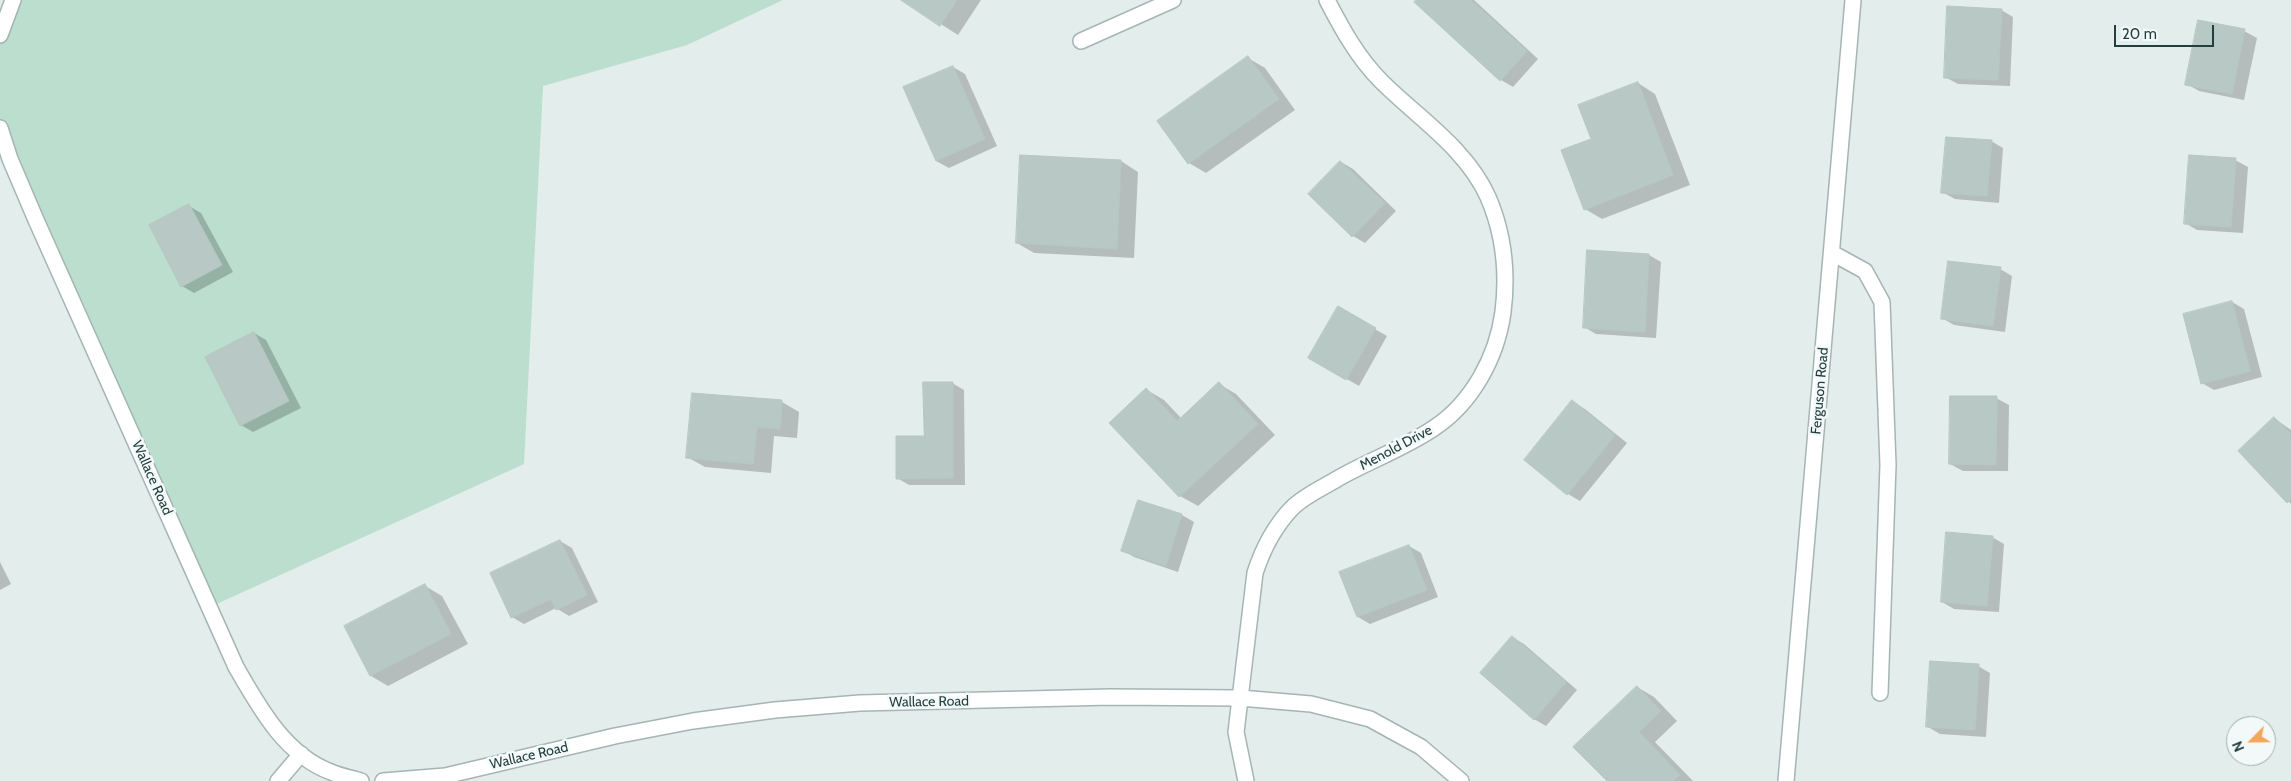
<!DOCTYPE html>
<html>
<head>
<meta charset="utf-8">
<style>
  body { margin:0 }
  #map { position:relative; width:2291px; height:781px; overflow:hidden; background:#e3edeb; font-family:Cabin,sans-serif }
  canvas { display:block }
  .north { position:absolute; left:2226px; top:716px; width:50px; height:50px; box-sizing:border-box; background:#f3f9f8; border:1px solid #9fafae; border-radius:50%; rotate:247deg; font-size:14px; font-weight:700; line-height:20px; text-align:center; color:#223f3e }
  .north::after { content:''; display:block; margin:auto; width:18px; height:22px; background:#f4a659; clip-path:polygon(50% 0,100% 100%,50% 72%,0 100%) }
  .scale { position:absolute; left:2114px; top:25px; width:100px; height:22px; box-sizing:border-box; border:2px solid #223f3e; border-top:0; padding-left:6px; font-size:15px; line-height:18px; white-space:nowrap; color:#223f3e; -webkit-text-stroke:4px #f3f9f8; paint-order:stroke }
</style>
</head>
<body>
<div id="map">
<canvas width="2291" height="781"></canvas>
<div class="north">N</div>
<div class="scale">20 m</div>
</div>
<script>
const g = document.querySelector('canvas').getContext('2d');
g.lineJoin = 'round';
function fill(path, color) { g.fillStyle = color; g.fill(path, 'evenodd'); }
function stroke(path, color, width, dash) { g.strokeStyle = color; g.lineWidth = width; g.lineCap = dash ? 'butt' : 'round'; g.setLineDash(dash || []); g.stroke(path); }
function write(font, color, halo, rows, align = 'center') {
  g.font = font + ' Cabin,sans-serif'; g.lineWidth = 5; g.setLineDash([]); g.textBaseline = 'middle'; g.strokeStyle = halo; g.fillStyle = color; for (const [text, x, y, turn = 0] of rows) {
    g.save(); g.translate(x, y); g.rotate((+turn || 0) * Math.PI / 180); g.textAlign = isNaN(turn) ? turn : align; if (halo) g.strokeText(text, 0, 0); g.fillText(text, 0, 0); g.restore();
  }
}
fill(new Path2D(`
  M13 0H783L687 45 543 86 524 464 210 607 0 128V35Z`), '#bbdece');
fill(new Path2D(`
  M903 0H981L958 35Z
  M1418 0H1474L1538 59 1513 87 1501 80Z
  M2001 10 2013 17 2010 86 1958 84 1945 77Z
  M2244 31 2257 38 2244 100 2199 91 2187 84Z
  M1248 58 1265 68 1295 110 1206 173 1189 163Z
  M953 67 965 74 997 146 949 168 936 161Z
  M1638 83 1655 94 1690 185 1602 219 1585 209 1592 140Z
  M1991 141 2003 148 1999 203 1955 199 1942 192Z
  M1021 156 1121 161 1138 172 1134 258 1034 253 1017 243Z
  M2235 160 2248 167 2243 233 2197 230 2185 223Z
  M1341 162 1353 169 1396 211 1365 243 1353 236Z
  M189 206 201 213 233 272 194 293 182 286Z
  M1588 251 1649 255 1661 262 1656 338 1596 334 1584 327Z
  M2000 269 2012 276 2005 332 1954 325 1942 318Z
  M2232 302 2244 309 2262 377 2214 390 2202 383Z
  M1338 308 1387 336 1359 386 1310 358Z
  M254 333 266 340 301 408 253 432 241 425Z
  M952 383 964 390 965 485H909L897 478 925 437Z
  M1219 384 1236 394 1275 435 1198 506 1180 496 1111 423 1147 390 1164 400 1182 419Z
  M1996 398 2009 405 2008 471H1963L1950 464Z
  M782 402 799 412 797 438 774 436 771 473 705 467 687 457Z
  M1573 402 1585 409 1627 443 1580 501 1568 494Z
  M2274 418 2291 430V504L2239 451Z
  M1138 501 1182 515 1194 522 1178 572 1134 557 1122 550Z
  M1992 537 2004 544 1999 612 1954 609 1942 602Z
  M560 541 572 548 598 602 569 616 556 608 524 624 512 617Z
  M1409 546 1421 553 1438 597 1370 624 1358 617Z
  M0 562 11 584 0 590Z
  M425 586 442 596 468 644 388 686 371 676Z
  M1512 637 1524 644 1577 690 1546 726 1534 719Z
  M1978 666 1990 673 1986 737 1940 734 1928 727Z
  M1637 687 1654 697 1677 721 1655 742 1693 781H1608Z`), '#0003');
const building = new Path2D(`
  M901 0H957L940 26Z
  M1416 0H1471L1527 51 1500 81 1414 2Z
  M1947 6 2002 9 1998 80 1944 78Z
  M2198 20 2245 29 2232 94 2185 85Z
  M1248 56 1279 99 1188 164 1157 121Z
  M953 66 985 139 936 161 903 87Z
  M1638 82 1673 175 1584 210 1561 150 1591 139 1578 105Z
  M1946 137 1992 140 1987 196 1941 193Z
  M1020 155 1121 160 1117 249 1016 243Z
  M2189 155 2236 158 2231 227 2184 224Z
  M1340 161 1385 203 1352 237 1308 194Z
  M189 204 222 265 181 287 149 225Z
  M1587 250 1649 254 1645 332 1583 328Z
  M1948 261 2001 267 1993 326 1941 319Z
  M2232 301 2250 371 2201 384 2183 314Z
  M1338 306 1376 328 1346 380 1308 358Z
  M254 332 289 401 240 426 205 357Z
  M923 382H953V478L896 479V436H924Z
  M1219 382 1258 424 1179 497 1109 423 1146 388 1177 421Z
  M692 393 782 400 780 429 757 427 753 464 686 458Z
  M1950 396H1997L1996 465 1949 464Z
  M1572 400 1615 435 1567 495 1524 460Z
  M2274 417 2291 434V499L2287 503 2238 451Z
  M1138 500 1182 514 1166 566 1121 551Z
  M1946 532 1993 536 1987 606 1941 602Z
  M560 540 587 595 556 610 551 599 511 618 490 573Z
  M1409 545 1427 590 1357 617 1339 572Z
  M425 584 451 634 370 676 344 626Z
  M1512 636 1566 682 1534 720 1480 673Z
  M1930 661 1979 664 1975 730 1926 727Z
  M1637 686 1661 711 1639 732 1680 775 1673 781H1607L1573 747Z`);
fill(building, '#b8c8c5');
stroke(building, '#b5c7c4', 1);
const minor = new Path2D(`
  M0 35 13 0
  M1081 41 1173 0
  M0 128 10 159 36 220 236 667C259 707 285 755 331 772 340 776 351 778 361 781
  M1832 253 1865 271 1882 302 1888 465 1880 693
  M278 781 301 754
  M383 781 445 776 615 736 693 721 775 710 860 703 1111 697 1240 698 1311 704 1370 719 1421 747 1461 781
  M1246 781 1236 732 1255 573C1263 548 1274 527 1292 508 1304 496 1322 488 1337 479 1368 461 1403 449 1434 428 1472 403 1497 357 1503 312 1508 272 1504 234 1488 197 1466 148 1418 118 1381 81 1358 58 1342 29 1327 0
  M1786 781 1853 0`);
stroke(minor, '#a5b5b4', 18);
stroke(minor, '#fff', 15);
write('14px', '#223f3e', '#f3f9f8', [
  ["Ferguson Road",1820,391,-85],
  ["Menold Drive",1396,448,-28],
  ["Wallace Road",152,478,66],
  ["Wallace Road",929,702,-1],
  ["Wallace Road",529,756,-13]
]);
</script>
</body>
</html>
